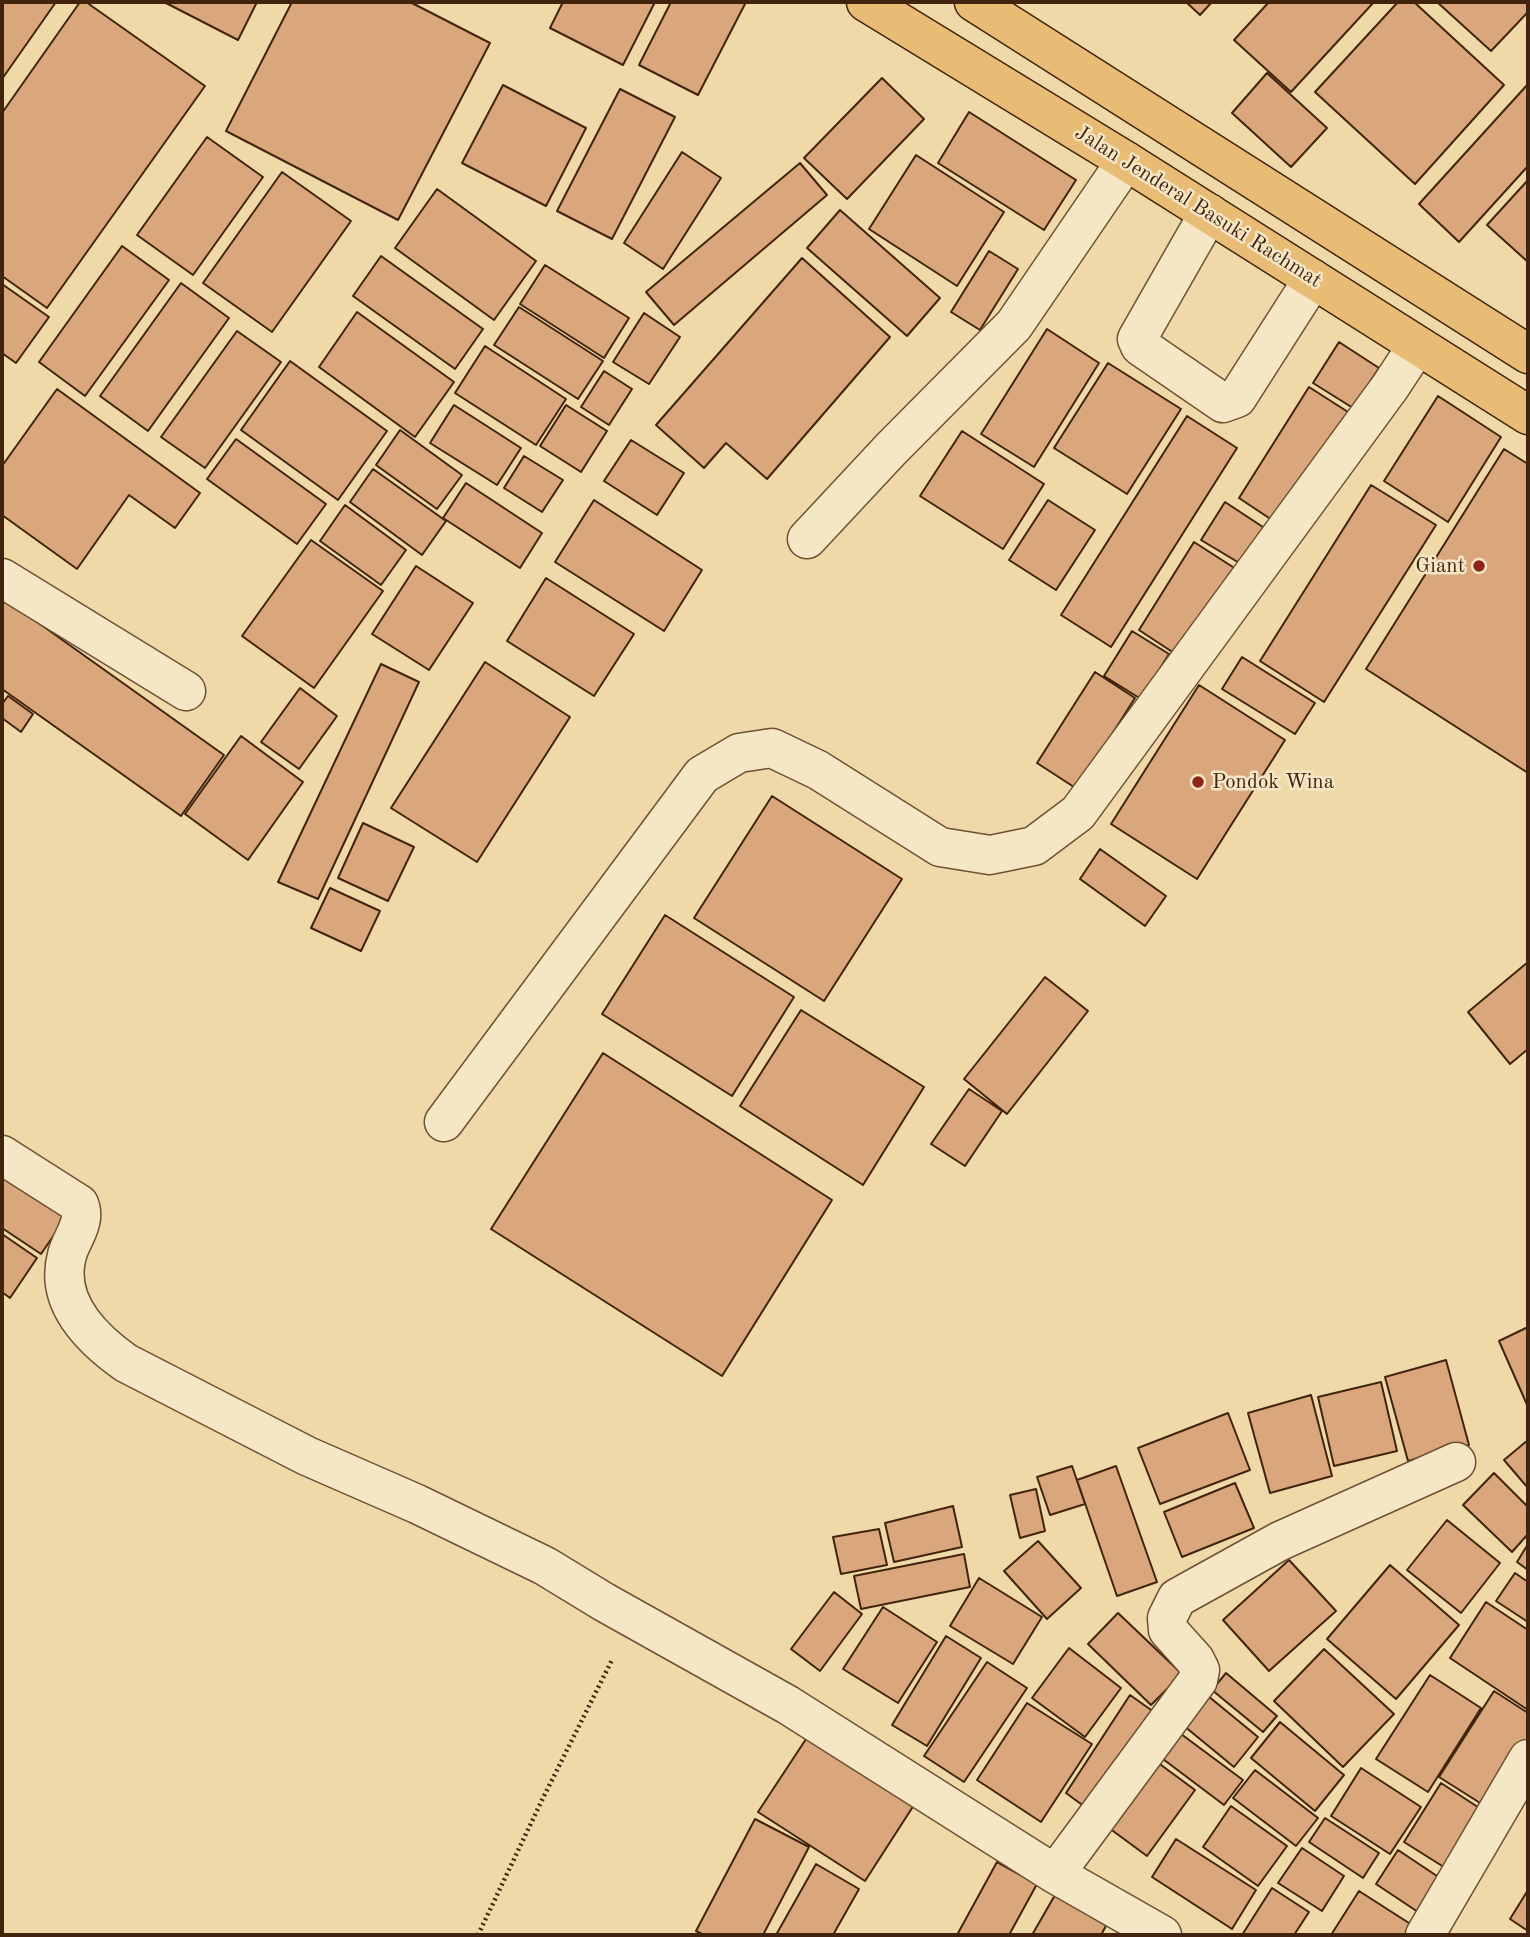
<!DOCTYPE html>
<html>
<head>
<meta charset="utf-8">
<style>
  body { margin:0 }
  #map { position:relative; width:1530px; height:1937px; overflow:hidden; background:#f0d9a8; font-family:"Old Standard TT",serif }
  canvas { display:block }
  .frame { position:absolute; inset:0; border:4px solid #42240e; pointer-events:none }
</style>
</head>
<body>
<div id="map">
<canvas width="1530" height="1937"></canvas>
<div class="frame"></div>
</div>
<script>
const g = document.querySelector('canvas').getContext('2d');
g.lineJoin = 'round';
function fill(path, color) { g.fillStyle = color; g.fill(path, 'evenodd'); }
function stroke(path, color, width, dash) { g.strokeStyle = color; g.lineWidth = width; g.lineCap = dash ? 'butt' : 'round'; g.setLineDash(dash || []); g.stroke(path); }
function write(font, color, halo, rows, align = 'center') {
  g.font = font + ' "Old Standard TT",serif'; g.lineWidth = 5; g.setLineDash([]); g.textBaseline = 'middle'; g.strokeStyle = halo; g.fillStyle = color; for (const [text, x, y, turn = 0] of rows) {
    g.save(); g.translate(x, y); g.rotate((+turn || 0) * Math.PI / 180); g.textAlign = isNaN(turn) ? turn : align; if (halo) g.strokeText(text, 0, 0); g.fillText(text, 0, 0); g.restore();
  }
}
const building = new Path2D(`
  M2 2H56L2 79Z
  M80 2H86L205 86 47 308 2 276V113Z
  M164 2H257L238 40Z
  M292 2H410L490 43 398 220 226 131Z
  M563 2H655L623 65 550 28Z
  M671 2H746L698 95 639 65Z
  M1186 2H1212L1200 15Z
  M1269 2H1374L1291 92 1234 40Z
  M1398 2H1414L1504 85 1415 184 1315 92Z
  M1437 2H1528V12L1491 51Z
  M1267 73 1327 128 1291 167 1232 113Z
  M882 78 924 119 847 199 804 158Z
  M1528 84V166L1459 242 1419 204Z
  M503 85 586 128 546 206 462 163Z
  M620 89 675 117 612 239 557 211Z
  M969 112 1076 180 1044 230 938 163Z
  M207 137 263 177 193 275 137 235Z
  M682 152 721 178 663 269 624 243Z
  M916 155 1004 212 957 286 869 229Z
  M800 163 827 195 674 325 646 292Z
  M282 172 351 221 272 332 203 283Z
  M1528 180V262L1487 225Z
  M437 189 536 261 494 320 395 248Z
  M840 210 940 298 907 336 807 248Z
  M122 246 169 280 85 396 39 362Z
  M989 251 1018 269 980 330 951 312Z
  M381 256 483 329 455 369 353 296Z
  M802 258 890 337 767 479 726 443 704 468 656 425Z
  M545 265 629 318 604 358 520 304Z
  M181 283 229 318 148 431 100 396Z
  M2 284 49 317 16 363 2 353Z
  M519 307 603 361 578 399 494 345Z
  M357 312 454 382 415 437 319 367Z
  M644 313 680 337 649 384 613 362Z
  M1047 329 1099 363 1034 467 981 434Z
  M237 331 281 362 205 468 161 437Z
  M1339 342 1379 368 1353 408 1313 383Z
  M485 346 566 399 536 445 455 393Z
  M290 361 387 431 338 500 241 430Z
  M1108 363 1181 409 1127 494 1054 448Z
  M604 371 632 389 609 425 581 407Z
  M1309 387 1348 412 1278 524 1239 498Z
  M57 389 200 493 175 528 129 495 77 569 2 515V466Z
  M1438 396 1501 437 1448 522 1384 481Z
  M454 405 521 448 497 485 430 443Z
  M566 405 607 431 581 472 540 446Z
  M1187 416 1237 448 1111 647 1061 615Z
  M400 430 462 475 437 509 376 465Z
  M962 431 1044 484 1003 549 920 496Z
  M236 439 326 504 297 544 207 479Z
  M631 440 684 473 657 515 604 481Z
  M1504 449 1528 464V773L1366 669Z
  M524 456 563 480 542 512 504 488Z
  M373 469 446 521 422 555 350 502Z
  M466 483 542 533 520 568 443 518Z
  M1371 485 1436 525 1324 702 1260 661Z
  M594 500 702 570 664 631 555 562Z
  M1048 500 1095 530 1056 590 1009 560Z
  M1225 502 1269 531 1246 567 1201 540Z
  M345 505 406 550 381 585 320 541Z
  M311 540 383 591 314 688 242 636Z
  M1194 542 1236 569 1180 657 1139 630Z
  M416 566 473 603 429 670 372 634Z
  M546 578 634 634 594 696 507 641Z
  M2 597 224 755 181 816 2 689Z
  M1132 631 1169 654 1141 699 1104 676Z
  M1242 657 1315 703 1295 734 1222 689Z
  M485 662 570 717 477 862 391 808Z
  M381 664 419 682 318 899 278 882Z
  M1095 672 1135 698 1077 789 1037 763Z
  M1199 685 1285 740 1197 879 1111 824Z
  M300 688 337 716 299 769 261 742Z
  M8 696 33 714 21 732 2 718V704Z
  M241 736 303 782 248 860 185 814Z
  M772 796 902 879 824 1001 694 918Z
  M363 823 414 847 388 901 338 878Z
  M1100 849 1166 896 1145 926 1080 879Z
  M330 888 380 911 361 951 311 928Z
  M665 915 794 997 732 1096 602 1014Z
  M1528 962V1049L1510 1064 1468 1012Z
  M1045 977 1088 1011 1007 1114 964 1079Z
  M801 1010 924 1087 863 1185 740 1106Z
  M603 1053 832 1200 722 1376 491 1229Z
  M969 1089 1002 1111 965 1166 931 1144Z
  M2 1171 67 1216 41 1254 2 1228Z
  M2 1234 37 1258 10 1298 2 1292Z
  M1528 1327V1407L1499 1341Z
  M1446 1360 1469 1445 1408 1461 1385 1377Z
  M1381 1382 1397 1451 1334 1466 1318 1397Z
  M1311 1395 1332 1476 1270 1493 1248 1413Z
  M1228 1413 1250 1470 1160 1504 1138 1448Z
  M1528 1440V1488L1504 1460Z
  M1072 1466 1085 1504 1050 1515 1037 1477Z
  M1116 1466 1157 1582 1117 1596 1077 1480Z
  M1494 1473 1528 1507V1534L1512 1552 1463 1505Z
  M1235 1483 1254 1528 1182 1557 1164 1512Z
  M1036 1489 1045 1531 1020 1538 1010 1495Z
  M953 1506 962 1547 894 1562 885 1523Z
  M1447 1520 1500 1563 1461 1613 1407 1570Z
  M879 1529 887 1565 841 1574 833 1537Z
  M1038 1541 1081 1588 1047 1619 1004 1571Z
  M1528 1544V1570L1517 1562Z
  M964 1554 970 1587 861 1609 854 1576Z
  M1289 1560 1336 1611 1269 1671 1223 1620Z
  M1390 1565 1459 1625 1396 1699 1327 1639Z
  M1515 1573 1528 1582V1622L1496 1601Z
  M979 1578 1042 1617 1013 1664 950 1626Z
  M834 1592 862 1614 820 1671 791 1649Z
  M1486 1602 1528 1630V1710L1450 1658Z
  M883 1607 937 1642 898 1703 843 1669Z
  M1118 1613 1182 1674 1151 1705 1088 1644Z
  M946 1636 981 1658 927 1746 892 1725Z
  M1069 1648 1121 1688 1085 1737 1032 1698Z
  M1324 1649 1394 1714 1343 1767 1274 1701Z
  M987 1662 1027 1688 964 1782 924 1756Z
  M1226 1673 1277 1716 1263 1732 1212 1690Z
  M1430 1675 1481 1708 1428 1792 1376 1759Z
  M1202 1691 1258 1737 1234 1767 1178 1721Z
  M1494 1691 1528 1713V1744L1488 1808 1439 1777Z
  M1130 1695 1154 1712 1089 1810 1066 1793Z
  M1027 1703 1092 1744 1041 1822 977 1780Z
  M1280 1722 1344 1775 1315 1811 1251 1758Z
  M1173 1728 1243 1780 1224 1805 1155 1753Z
  M808 1736 914 1805 865 1881 758 1812Z
  M1157 1762 1195 1790 1147 1856 1109 1828Z
  M1361 1768 1421 1807 1390 1854 1331 1816Z
  M1255 1770 1318 1818 1296 1846 1233 1798Z
  M1441 1783 1484 1811 1447 1869 1404 1842Z
  M1231 1806 1287 1846 1258 1886 1203 1847Z
  M1325 1818 1379 1853 1363 1878 1309 1842Z
  M755 1819 809 1847 763 1935H704L696 1931Z
  M1176 1839 1256 1890 1232 1929 1152 1877Z
  M1302 1848 1344 1876 1322 1911 1278 1883Z
  M1398 1850 1443 1880 1421 1914 1376 1884Z
  M997 1862 1037 1884 1009 1935H957Z
  M816 1864 859 1889 833 1935H776Z
  M1272 1888 1309 1912 1294 1935H1242Z
  M1528 1890V1931L1510 1919Z
  M1359 1891 1423 1932 1421 1935H1331Z
  M1055 1895 1107 1924 1101 1935H1032Z`);
fill(building, '#daa77c');
stroke(building, '#42240e', 2);
const minor = new Path2D(`
  M1209 213 1137 339 1140 346 1223 403 1237 398 1313 279
  M807 539 891 449 1014 325 1126 161
  M2 578 186 691
  M444 1122 702 775 739 753 772 748 818 770 940 847 990 855 1034 846 1078 813 1390 387 1417 346
  M2 1155 79 1204C87 1222 71 1239 67 1255 54 1302 92 1339 126 1363L307 1456 417 1504 545 1566 604 1602 788 1705 1055 1874 1162 1935
  M1055 1874 1198 1680 1200 1670 1195 1660 1168 1630 1167 1618 1177 1598 1280 1541 1456 1462
  M1425 1935 1528 1759`);
const major = new Path2D(`
  M866 2 1126 161 1528 415
  M974 2 1528 354`);
stroke(minor, '#6e5134', 41);
stroke(major, '#42240e', 41);
stroke(new Path2D(`
  M478 1935 543 1798 612 1660`), '#42240e', 4.5, [2, 3.5]);
stroke(minor, '#f5e6c6', 38);
stroke(major, '#e8bc74', 38);
for (const [x, y, r, color] of [
  [1479,566,7,"#8f2418"],
  [1198,782,7,"#8f2418"]
]) { const dot = new Path2D(); dot.arc(x, y, r, 0, 2 * Math.PI); g.fillStyle = color; g.fill(dot); stroke(dot, '#f5e6c6', 2.5); }
write('21px', '#42240e', '#f5e6c6', [
  ["Jalan Jenderal Basuki Rachmat",1198,207,32]
]);
write('21px', '#42240e', '#f5e6c6', [
  ["Giant",1465,566],
  ["Pondok Wina",1212,782,"left"]
], 'right');
</script>
</body>
</html>
